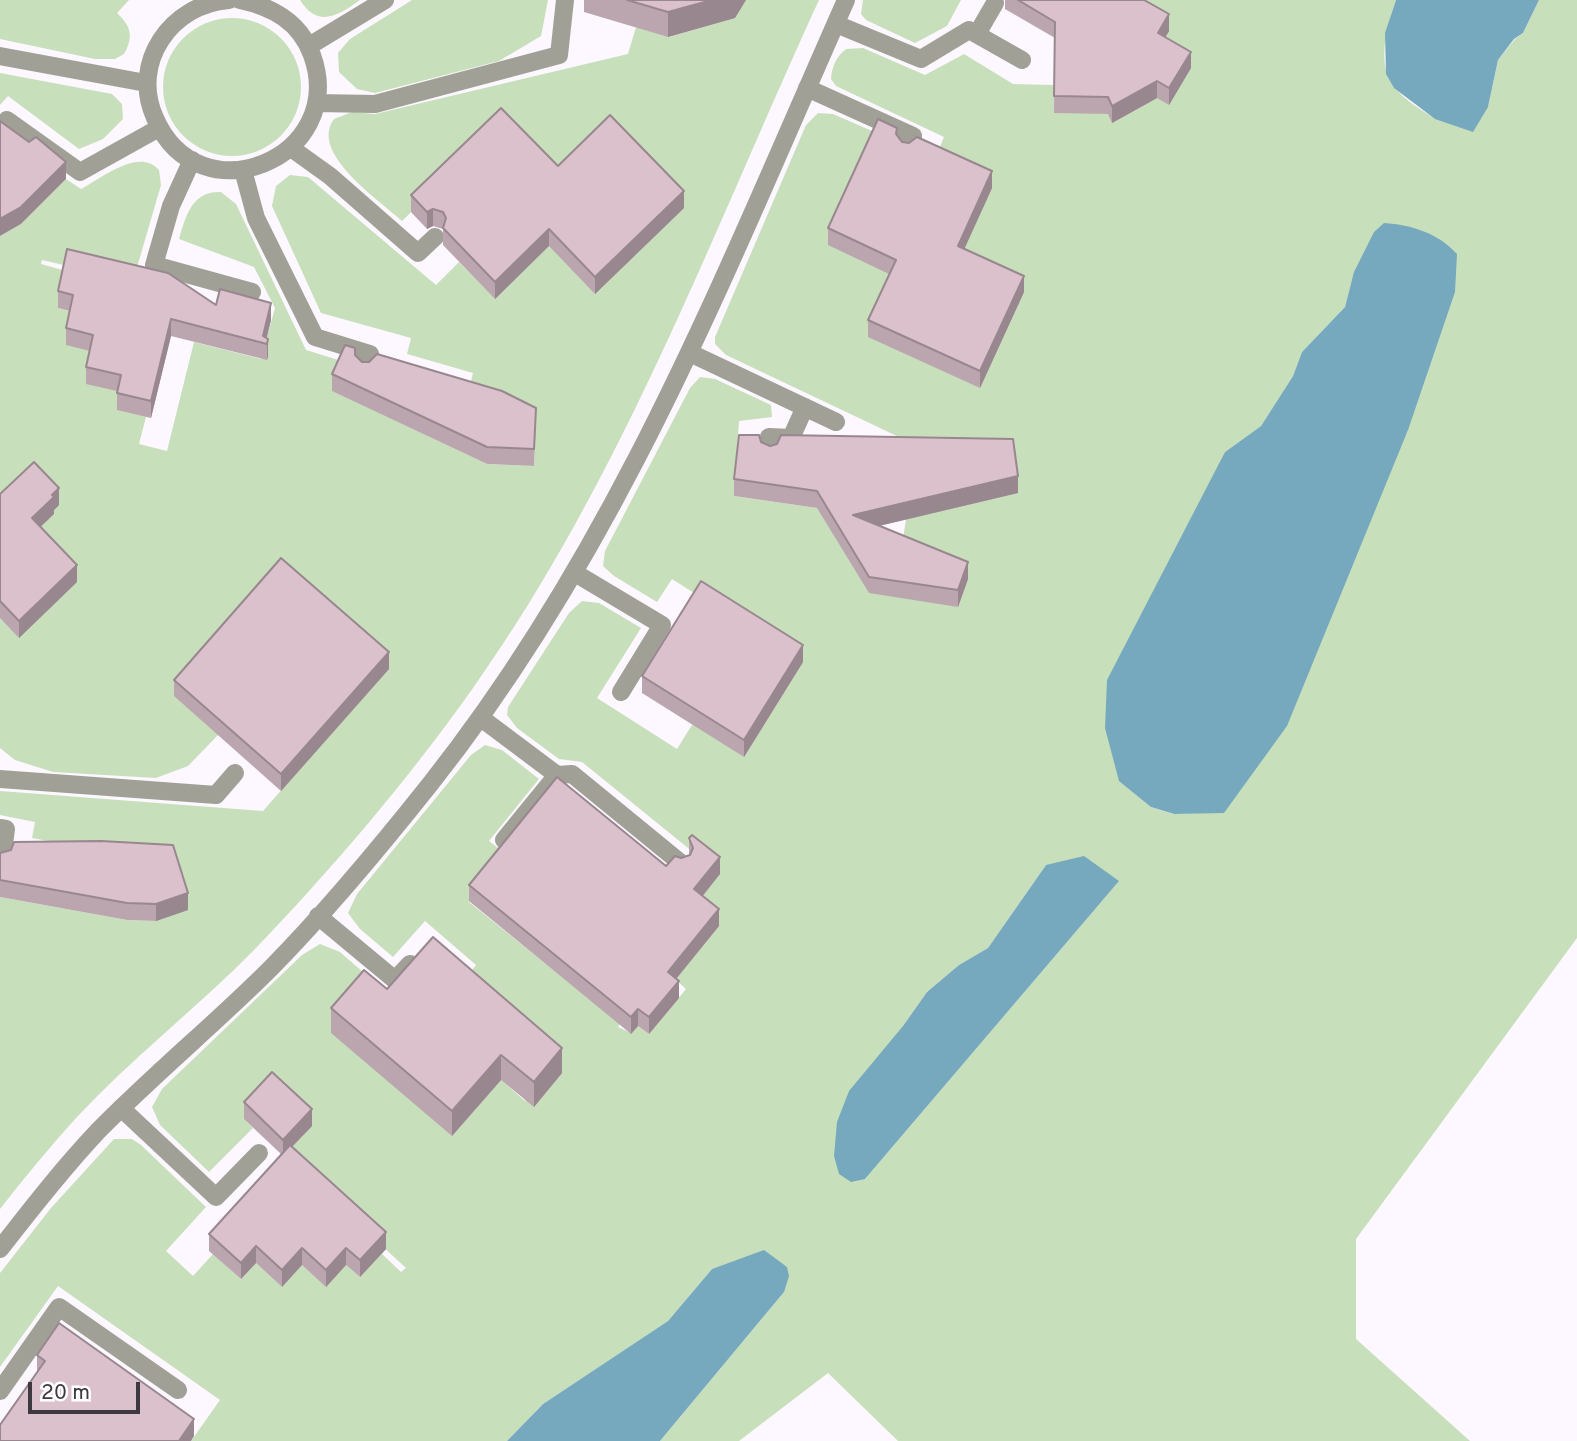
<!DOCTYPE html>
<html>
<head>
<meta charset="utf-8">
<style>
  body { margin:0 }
  #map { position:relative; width:1577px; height:1441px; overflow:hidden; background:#fdf7ff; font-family:Overpass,sans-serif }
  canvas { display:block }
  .scale { position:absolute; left:28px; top:1382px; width:112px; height:32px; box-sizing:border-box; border:4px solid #3e3840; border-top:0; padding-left:9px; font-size:21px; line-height:24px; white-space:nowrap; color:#3e3840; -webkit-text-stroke:5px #fff; paint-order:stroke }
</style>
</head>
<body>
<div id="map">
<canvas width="1577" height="1441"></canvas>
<div class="scale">20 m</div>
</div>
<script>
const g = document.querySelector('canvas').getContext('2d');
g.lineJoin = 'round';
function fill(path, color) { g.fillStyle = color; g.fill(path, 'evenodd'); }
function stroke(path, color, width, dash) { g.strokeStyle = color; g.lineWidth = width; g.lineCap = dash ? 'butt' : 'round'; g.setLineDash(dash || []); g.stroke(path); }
fill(new Path2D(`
  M0 0H129L117 13C131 26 134 37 124 54L115 59H95L0 39Z
  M300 0H360C339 15 318 29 300 0Z
  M412 0H548L541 36 499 61 375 93 357 89 339 72 338 53 350 39Z
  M746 0H819C712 233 623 477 473 688 408 780 332 869 254 950 197 1008 132 1058 76 1118 50 1147 24 1178 0 1209V897L127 920 156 921 102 851 32 838 35 822 0 815V791L263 811 388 669 218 735 188 766 156 778 53 772 15 760 0 748V618L20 637 7 555 54 514 0 511V236L21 224 66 179 81 189C102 178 139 147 159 170L161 185 133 281 42 260 41 264 66 271 58 308 73 312C93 351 115 385 146 417L139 444 167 451 194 342 261 359 275 308 254 267 179 239C186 215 192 191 221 192L236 204 306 350 345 362 333 391 487 464 534 466 536 425 467 397 473 373 407 354 411 338 321 313 272 206 276 186 290 175 308 177 436 285 459 262 495 298 549 246 558 183 501 125 402 221C378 199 309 153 334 119L352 112 375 114 628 54 636 27 669 37 735 18Z
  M863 0H961L947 26 915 43 866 20 861 14Z
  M1116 0H1396C1387 26 1375 66 1396 89 1406 101 1422 110 1435 119L1488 107 1498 60 1515 39 1523 33 1539 0H1577V938L1356 1239V1339L1470 1441H898L828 1373 739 1441H660L784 1292 729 1264 712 1269 668 1321 543 1404 507 1441H191L220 1400 58 1286 0 1367V1273L51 1208 114 1139H132L141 1145 206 1207 166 1251 193 1276 213 1254 241 1279 256 1263 282 1287 302 1265 326 1286 346 1265 360 1277 381 1253 401 1272 406 1268 244 1119 253 1128 209 1172 160 1125 152 1107 162 1089 302 955 320 944 340 952 387 993 452 1136 485 1098 470 1052 526 1102 460 985 476 965 425 921 393 957 360 929 348 913 357 894 471 755 485 745 502 750 539 779 489 841 507 855 469 902 620 1024 618 1027 631 1033 638 1026 649 1034 686 989 675 979 694 906 720 874 582 762 559 759 517 728 507 715 508 707 569 613 582 601 599 603 641 628 597 698 677 749 692 725 803 662 672 579 657 602 614 576 603 566 605 551 690 388 700 377 715 379 771 405 772 417 739 421 734 496 817 508 901 552 906 519 1017 493 726 355 715 344V337L806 125 818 113 833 114 879 134 958 263 934 161 944 137 836 86 831 79C832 66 836 57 846 49L863 48 925 75 964 54 1013 84 1054 85 1158 50 1168 31ZM1352 281 1408 430 1224 812 1173 814 1151 807 1205 494 1225 452 1261 426 1293 376 1302 352 1345 307ZM1046 865 1118 882 865 1179 903 1026 927 992 959 965 988 948Z
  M163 87a69 69 0 1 1 138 0a69 69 0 1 1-138 0Z
  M0 73 112 94 122 104 123 119 103 139 79 149 8 96 0 105Z`), '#c8dfbc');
fill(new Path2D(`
  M1396 0H1539L1523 33 1514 39 1498 60 1488 107 1473 132 1435 119 1394 88 1386 74 1385 33Z
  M1384 223C1412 225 1438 233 1457 254L1455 292 1408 430 1287 726 1224 813 1174 814 1151 807 1119 781 1105 728 1107 680 1225 452 1261 426 1293 376 1302 352 1345 307 1354 272 1374 232Z
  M1084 856 1119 881 865 1179 851 1182 839 1174 834 1156 837 1122 849 1091 903 1026 927 992 959 965 988 948 1046 865Z
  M764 1250 787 1267 789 1276 784 1292 660 1441H507L543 1404 668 1321 712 1269Z`), '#76a9be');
stroke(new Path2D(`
  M229 0C171 4 130 63 155 118 199 220 349 158 312 55 300 22 273 7 240 0
  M836 24 921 59 969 30 1022 60
  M977 34 995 3
  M309 46 385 0
  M0 56 146 83
  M807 88 913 136 907 149
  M316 103 375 104 559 55 565 0
  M7 120 80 172 159 128
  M291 148 330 176 418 253 435 237
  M192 160 171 206 154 265 252 292
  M243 170 256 218 315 337 370 354 366 368
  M690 353 836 422
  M770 452 769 437 791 438 805 407
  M575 573 662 625 621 692
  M481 718 557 775 572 774 682 864
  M0 779 216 795 235 773
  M0 828 6 829 2 859
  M504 840 557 775
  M318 916 395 980 410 964
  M121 1108 216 1197 259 1153
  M0 1249C31 1209 63 1168 98 1131 154 1074 215 1024 271 968 328 910 381 846 431 783 619 546 725 273 846 0
  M0 1391 59 1307 178 1390`), '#a1a096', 18);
fill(new Path2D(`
  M584 0H746L735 18 668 37 584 12Z
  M1005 0H1144L1169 31 1165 37 1191 68 1169 105 1157 98 1112 123 1108 114 1054 113 1055 38 1005 9Z
  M897 135 902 142 992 188 964 249 1024 292 980 388 868 337V320L889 274 828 245V228Z
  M558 166 684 208 595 294 549 246 495 299 443 245V229L433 226 427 229 411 212V195Z
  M58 291 216 305 271 320 267 338 268 356 267 360 171 336 151 418 117 410V391L86 384V367L90 351 66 345V328L70 311 58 308Z
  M355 355 362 362 536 425 534 466 487 464 332 391V374Z
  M761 442 770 446 777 444 1018 493 879 526 968 579 958 607 869 593 817 508 734 496V479Z
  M0 494 59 505 54 510V514L40 527 77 582 19 638 0 618Z
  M803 662 744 757 642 693V676Z
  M389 669 281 791 174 696V680Z
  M689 838 720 874 703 896 719 926 676 978 679 998 649 1034 638 1026 631 1034 469 901V885L666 866 689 855Z
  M0 853 188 910 156 921 127 920 0 897Z
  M387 989 562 1073 534 1107 501 1080 452 1136 331 1033V1008Z
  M244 1102 312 1126 292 1147 386 1249 360 1277 346 1265 326 1287 302 1265 282 1287 256 1263 241 1279 209 1251V1234L281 1154 244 1119Z
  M37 1355 194 1436 37 1372Z`), '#bba6af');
fill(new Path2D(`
  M712 0H746L735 18 668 37V12Z
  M1169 14V31L1158 50V33Z
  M1191 52V68L1169 105V88Z
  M1157 81V98L1112 123V106Z
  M66 162V179L21 224 0 236V219Z
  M992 171V188L958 263V246Z
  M684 191V208L595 294V277Z
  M433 209V226L427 229V212Z
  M549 229V246L495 299V282Z
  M1024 276V292L980 388V371Z
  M271 303V320L265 343 263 336Z
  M171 319V336L151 418V401Z
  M268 339V356L267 360V344Z
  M1018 476V493L853 532V515Z
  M59 488V505L54 510V514L32 535V518Z
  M968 562V579L958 607V590Z
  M77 565V582L19 638V621Z
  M803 645V662L744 757V740Z
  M389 652V669L281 791V774Z
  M720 857V874L694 906V889Z
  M188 893V910L156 921V904Z
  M719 909V926L668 989V972Z
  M679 981V998L649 1034V1017Z
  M638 1009V1026L631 1034V1017Z
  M562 1048V1073L534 1107V1082Z
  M501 1055V1080L452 1136V1111Z
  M312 1109V1126L283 1156V1140Z
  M386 1232V1249L360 1277V1260Z
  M256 1246V1263L241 1279V1263Z
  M302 1248V1265L282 1287V1270Z
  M346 1248V1265L326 1287V1270Z
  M194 1419V1436L191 1441H179Z`), '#99878f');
const building = new Path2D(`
  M627 0H712L668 12Z
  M1018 0H1144L1169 14 1158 33 1191 52 1169 88 1157 81 1112 106 1108 97 1054 96 1055 22Z
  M501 108 558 166 610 115 684 191 595 277 549 229 495 282 443 228 446 218 443 212 433 209 427 212 411 195Z
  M878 119 897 128 896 134 902 142 909 143 917 137 992 171 958 246 1024 276 980 371 868 320 896 260 828 228Z
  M0 121 29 142 36 137 66 162 21 207 0 219Z
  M67 249 168 273 216 305 220 289 271 303 263 336 268 339 267 344 171 319 151 401 117 393 121 375 86 367 93 335 66 328 73 295 58 291Z
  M345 345 355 348V355L362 362H369L377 354 502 391 536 408 534 449 487 447 332 374Z
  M739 435H759L761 442 770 446 777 444 781 435 1013 439 1018 476 853 515 968 562 958 590 869 577 817 491 734 479Z
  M34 462 59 488 52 495 54 497 32 518 77 565 19 621 0 601V494Z
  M281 558 389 652 281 774 174 680Z
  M701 581 803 645 744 740 642 676Z
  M557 777 666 866 675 856 681 858 690 855 693 848 689 838 692 835 720 857 694 889 719 909 668 972 679 981 649 1017 638 1009 631 1017 469 885Z
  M101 841 173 845 188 893 156 904 127 903 0 880V853L11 850 14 842Z
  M433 937 562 1048 534 1082 501 1055 452 1111 331 1008 364 970 387 989Z
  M272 1072 312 1109 283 1140 244 1102Z
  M290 1145 386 1232 360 1260 346 1248 326 1270 302 1248 282 1270 256 1246 241 1263 209 1234Z
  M59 1323 194 1419 179 1441H0V1425L45 1361 37 1355Z`);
fill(building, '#dac1cc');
stroke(building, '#99878f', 2);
</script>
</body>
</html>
